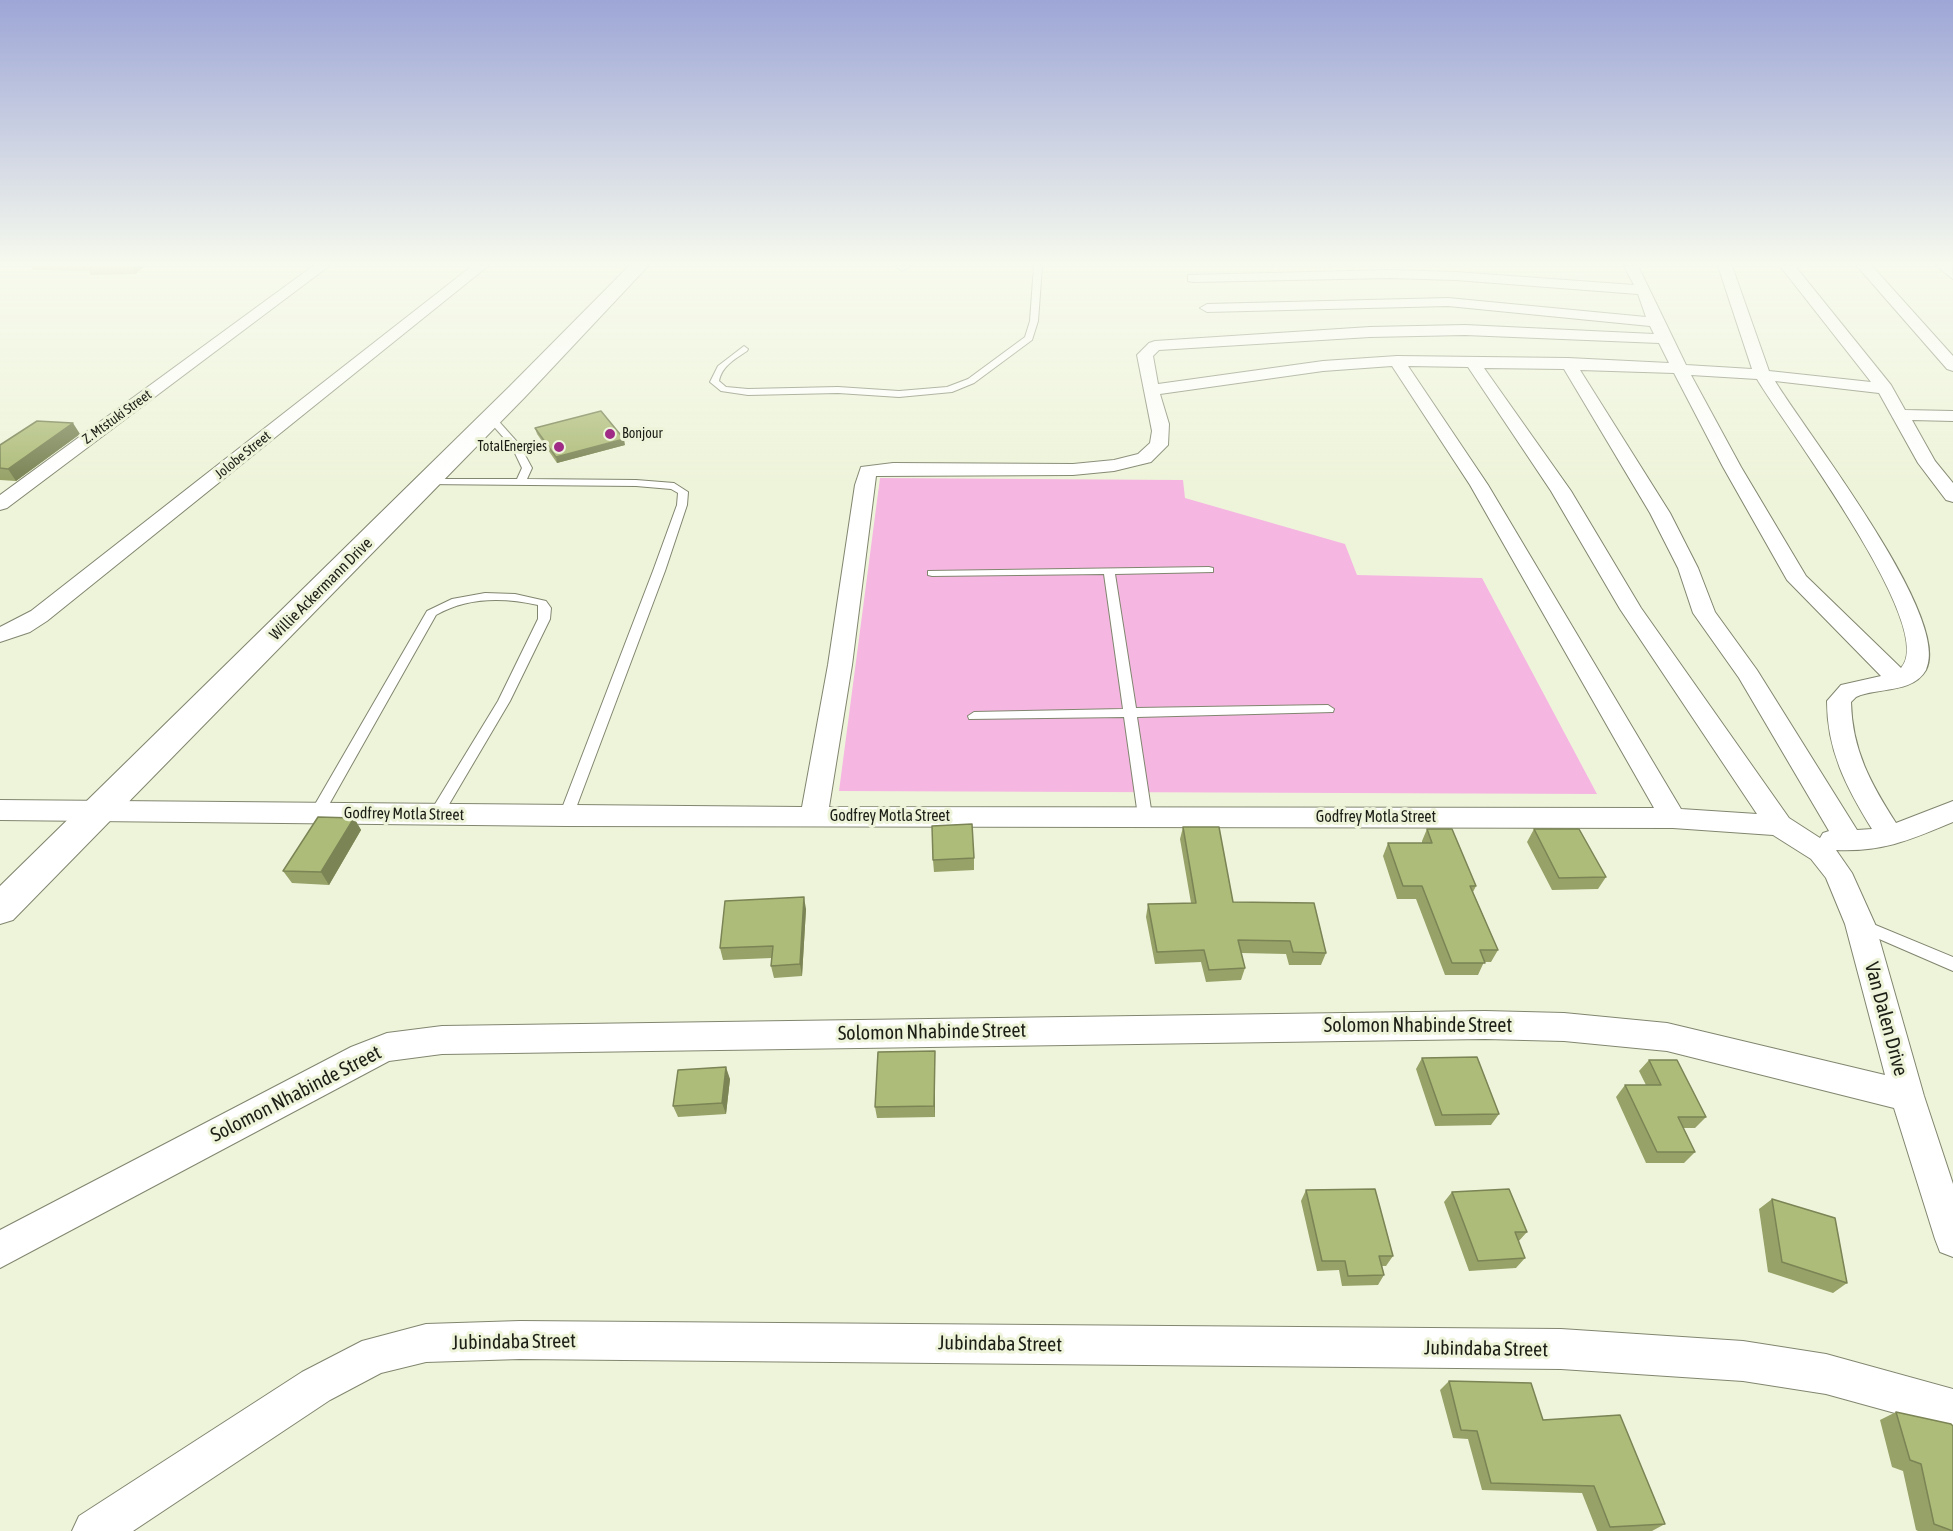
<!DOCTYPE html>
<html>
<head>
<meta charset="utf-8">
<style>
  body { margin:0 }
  canvas { display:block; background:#eef4da }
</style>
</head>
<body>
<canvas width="1953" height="1531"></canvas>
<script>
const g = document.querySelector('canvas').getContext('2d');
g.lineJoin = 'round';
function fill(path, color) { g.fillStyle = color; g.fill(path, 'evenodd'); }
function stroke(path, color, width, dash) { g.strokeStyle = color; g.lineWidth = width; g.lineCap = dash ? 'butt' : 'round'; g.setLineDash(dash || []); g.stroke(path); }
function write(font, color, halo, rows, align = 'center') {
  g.font = font + ' "Asap Condensed",sans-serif'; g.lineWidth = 6; g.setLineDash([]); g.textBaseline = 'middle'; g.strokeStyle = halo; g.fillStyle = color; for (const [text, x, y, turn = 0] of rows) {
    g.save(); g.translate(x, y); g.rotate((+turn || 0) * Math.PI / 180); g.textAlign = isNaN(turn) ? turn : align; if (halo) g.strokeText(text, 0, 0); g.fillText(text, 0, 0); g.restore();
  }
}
fill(new Path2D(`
  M880 478 1183 480 1185 498 1345 544 1357 575 1482 578 1597 794 839 791Z`), '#f5b7e2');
const lane = new Path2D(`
  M1034 266H1042L1038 321 1032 340 974 383 952 392 899 397 838 393 748 395 721 391 710 382 718 366 744 346 748 349 747 351C735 359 722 366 719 381L726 387 748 389 838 387 899 391 947 387 968 379 1025 337 1030 321Z
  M488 416H494L519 444 532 468 527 479 636 480 674 483 688 492 687 505 665 571 573 816 571 820H561L559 816 653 571 677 505 678 493 671 489 636 486 423 484V480L427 479H517L522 468 512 447 488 420Z
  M1209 567 1213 568V572L1115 574 1136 708 1328 705 1334 709 1333 712 1137 717 1152 816 1150 820H1140L1138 816 1124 717 969 719 968 716 974 712 1123 709 1104 574 932 576 928 575V571Z
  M485 593 515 594 546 601 551 608 550 619 510 701 441 818H431L429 814 498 701 538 619V605C503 597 467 597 436 615L322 817H312L310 813 427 611 452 599Z
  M1861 919 1953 957V971L1856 929 1853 925 1856 921Z`);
const street = new Path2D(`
  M313 266H329L7 508 0 510V495Z
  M472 266H488L47 621 30 632 0 642V627L31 611Z
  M895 266H909V267L902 271Z
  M1624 266H1638L1686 365 1752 369 1718 266H1732L1769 371 1871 382 1780 266H1795L1891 385 1905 410 1953 411V421L1912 420 1935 461 1953 483V502L1946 500 1918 463 1879 393 1775 381C1805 431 1953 618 1926 670 1912 694 1878 687 1856 697L1851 702C1852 750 1871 784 1896 823L1953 801V822C1910 840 1883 852 1836 850L1852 873 1875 924 1924 1096 1953 1184V1257L1940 1252 1935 1239 1894 1108 1667 1051 1564 1041 1485 1039 442 1054 389 1061 0 1268V1230L351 1047 387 1033 442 1026 1485 1011 1564 1013 1667 1023 1885 1075 1845 924 1826 878 1811 859 1773 835 1673 828 566 826 0 820V800L802 807 828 665 855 485 861 467 893 463 1073 464 1114 460 1138 454 1150 443 1152 431 1137 355 1149 343 1155 341 1370 327 1465 325 1654 334 1650 326 1448 306 1207 312 1200 308 1207 304 1448 298 1646 317 1638 294 1456 280 1390 278 1193 282 1188 281V275L1390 270 1456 272 1634 285ZM1465 335 1659 343 1669 363 1568 358 1397 356 1323 361 1158 384 1153 356 1159 350 1370 337ZM1392 366 1470 485 1654 808 829 807 852 665 876 476 1073 475 1114 471 1151 462 1168 445 1169 424 1160 394 1323 371ZM1408 366 1468 367 1551 491 1620 609 1757 814 1681 809 1488 485ZM1484 368 1564 369 1650 513 1678 568 1693 613 1739 678 1829 831 1823 833 1820 838 1789 818 1641 608 1571 491ZM1580 370 1674 373 1723 467 1787 580 1881 676 1841 685 1827 701C1827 750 1846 787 1872 829L1857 830 1757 670 1715 612 1698 568 1670 513ZM1691 375 1757 379C1782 422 1940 629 1901 668L1806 576 1741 467Z
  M1857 266H1872L1953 356V371L1947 369Z
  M1936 266H1952L1953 279Z
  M520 1321 1561 1329 1743 1341 1826 1354 1953 1389V1429L1826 1394 1743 1381 1561 1369 520 1359 426 1362 381 1373 330 1400 133 1531H72L79 1516 302 1372 362 1341 426 1324Z`);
const secondary = new Path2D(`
  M629 266H648L525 397 13 920 0 924V886L509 387Z`);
stroke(lane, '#81866f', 2);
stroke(street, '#81866f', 2);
stroke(secondary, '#81866f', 2);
fill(lane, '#fff');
fill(street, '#fff');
fill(secondary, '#fff');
fill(new Path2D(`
  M31 266H145L135 274 91 275 88 270V271L33 270Z
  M535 428 625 445 557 463 537 434Z
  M80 434 16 481 0 480V445Z
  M354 818 361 830 329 885 292 883 283 871Z
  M1183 827 1233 902 1326 953 1321 965H1289L1286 954 1241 953 1245 968 1241 980 1206 982 1201 962 1155 964 1146 917 1148 904 1191 903 1180 839Z
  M1427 829 1476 886 1473 892 1498 950 1491 962H1484L1478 975H1445L1416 899H1397L1383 856 1388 843H1422V841Z
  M1534 829 1606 877 1598 889 1552 890 1527 842Z
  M974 858V870L934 872 933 860Z
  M806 909 802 976 774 978 771 966 772 958 723 960 720 948Z
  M935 1051V1117L877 1118 875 1107Z
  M1422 1058 1499 1114 1491 1125 1435 1126 1416 1069Z
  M1649 1060 1706 1117 1695 1128H1683L1695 1152 1684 1163H1646L1616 1097 1625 1085H1646L1639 1071Z
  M730 1079 726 1114 678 1117 673 1106Z
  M1306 1190 1393 1256 1386 1266H1382L1384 1275 1378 1285 1342 1286 1339 1270 1317 1271 1301 1201Z
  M1452 1192 1527 1232 1518 1242 1525 1258 1516 1268 1469 1271 1444 1202Z
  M1772 1199 1847 1283 1833 1293 1768 1272 1759 1209Z
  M1449 1381 1665 1524 1652 1531H1597L1582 1493 1482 1490 1468 1439 1453 1438 1440 1390Z
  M1896 1412 1953 1531H1918L1916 1530 1903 1471 1892 1467 1880 1420Z`), '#96a268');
fill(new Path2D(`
  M132 266H145L135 274Z
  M73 423 80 434 16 481 8 469Z
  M624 439 625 445 557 463 556 457Z
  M354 818 361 830 329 885 321 872Z
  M804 897 806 909 802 976 800 964Z
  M935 1051V1117L934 1106Z
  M726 1067 730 1079 726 1114 722 1103Z`), '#7a8455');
const building = new Path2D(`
  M601 411 624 439 556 457 535 428Z
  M37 421 73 423 8 469 0 468V445Z
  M318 817 354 818 321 872 283 871Z
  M972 824 974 858 933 860 932 826Z
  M1183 827H1219L1233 902 1314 903 1326 953 1293 952 1290 941 1238 940 1245 968 1209 970 1204 950 1157 952 1148 904 1196 903Z
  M1427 829H1452L1476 886H1470L1498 950H1480L1485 963H1452L1422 886H1403L1388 843H1432Z
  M1534 829H1579L1606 877 1559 878Z
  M804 897 800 964 771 966 773 946 720 948 725 901Z
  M935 1051 934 1106 875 1107 878 1052Z
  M1477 1057 1499 1114 1442 1115 1422 1058Z
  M1649 1060H1677L1706 1117H1678L1695 1152H1657L1625 1085H1661Z
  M726 1067 722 1103 673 1106 678 1070Z
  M1375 1189 1393 1256H1379L1384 1275 1348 1276 1345 1261H1322L1306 1190Z
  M1509 1189 1527 1232H1515L1525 1258 1478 1261 1452 1192Z
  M1772 1199 1835 1218 1847 1283 1782 1262Z
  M1449 1381 1531 1383 1543 1420 1620 1415 1665 1524 1610 1527 1594 1486 1491 1483 1477 1431 1461 1430Z
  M1896 1412 1951 1424 1953 1426V1531L1934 1524 1921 1464 1910 1460Z`);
fill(building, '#aebc79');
stroke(building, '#7a8455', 1.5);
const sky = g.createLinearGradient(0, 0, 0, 481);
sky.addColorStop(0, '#9da6d6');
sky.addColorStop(0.55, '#f7faee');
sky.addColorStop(1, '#f7faee00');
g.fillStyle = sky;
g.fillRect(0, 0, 1953, 481);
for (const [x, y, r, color] of [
  [610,434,6,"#9f2b86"],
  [559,447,6,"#9f2b86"]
]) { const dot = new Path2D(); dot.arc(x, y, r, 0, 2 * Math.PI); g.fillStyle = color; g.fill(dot); stroke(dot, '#eef4da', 2); }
write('14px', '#1d1f16', '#eef4da', [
  ["Z. Mtstuki Street",117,417,-36],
  ["Jolobe Street",243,455,-39]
]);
write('14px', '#1d1f16', '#eef4da', [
  ["Bonjour",622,434],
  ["TotalEnergies",547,447,"right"]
], 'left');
write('16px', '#1d1f16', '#eef4da', [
  ["Willie Ackermann Drive",321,589,-45],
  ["Godfrey Motla Street",404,814,1],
  ["Godfrey Motla Street",890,816],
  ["Godfrey Motla Street",1376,817]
]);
write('20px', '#1d1f16', '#eef4da', [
  ["Van Dalen Drive",1886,1019,75],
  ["Solomon Nhabinde Street",1418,1026],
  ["Solomon Nhabinde Street",932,1032,-1],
  ["Solomon Nhabinde Street",296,1094,-27],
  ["Jubindaba Street",514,1342,-1],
  ["Jubindaba Street",1000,1344,1],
  ["Jubindaba Street",1486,1349,1]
]);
</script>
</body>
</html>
